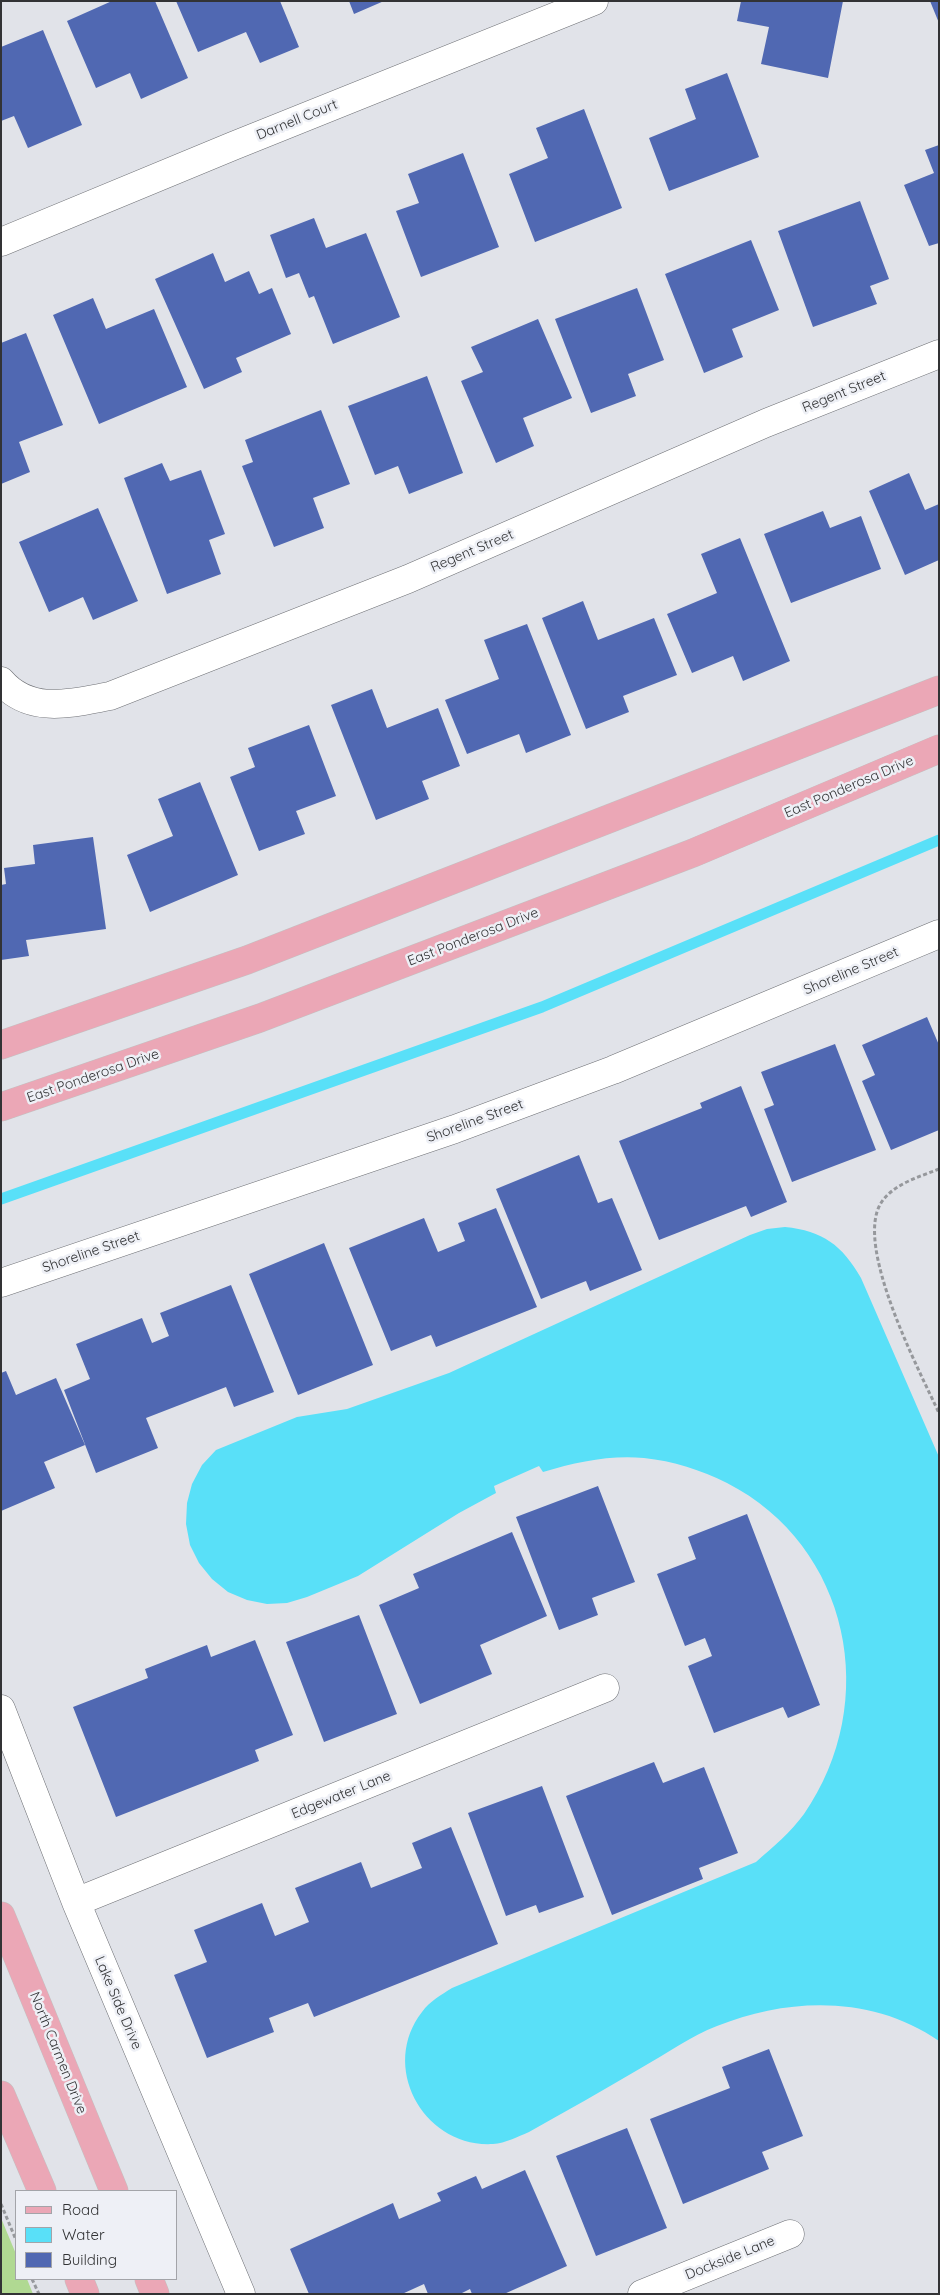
<!DOCTYPE html>
<html>
<head>
<meta charset="utf-8">
<style>
  body { margin:0 }
  #map { position:relative; width:940px; height:2295px; overflow:hidden; background:#e1e3e9; font-family:Quicksand,sans-serif }
  canvas { display:block }
  .frame { position:absolute; inset:0; border:2px solid #323335; pointer-events:none }
  .legend { position:absolute; left:15px; top:2190px; width:162px; height:90px; box-sizing:border-box; background:#eef0f6; border:1px solid #a3a4a9; margin:0; padding:6px 9px; list-style:none; font-size:15px; color:#323335 }
  .legend li { display:flex; align-items:center; gap:10px; height:25px }
  .legend b { width:25px; border:1px solid #a3a4a9 }
</style>
</head>
<body>
<div id="map">
<canvas width="940" height="2295"></canvas>
<div class="frame"></div>
<ul class="legend">
<li><b style="height:6px;background:#eba7b6"></b>Road</li>
<li><b style="height:14px;background:#59e0f8"></b>Water</li>
<li><b style="height:14px;background:#5068b2"></b>Building</li>
</ul>
</div>
<script>
const g = document.querySelector('canvas').getContext('2d');
g.lineJoin = 'round';
function fill(path, color) { g.fillStyle = color; g.fill(path, 'evenodd'); }
function stroke(path, color, width, dash) { g.strokeStyle = color; g.lineWidth = width; g.lineCap = dash ? 'butt' : 'round'; g.setLineDash(dash || []); g.stroke(path); }
function write(font, color, halo, rows, align = 'center') {
  g.font = font + ' Quicksand,sans-serif'; g.lineWidth = 5; g.setLineDash([]); g.textBaseline = 'middle'; g.strokeStyle = halo; g.fillStyle = color; for (const [text, x, y, turn = 0] of rows) {
    g.save(); g.translate(x, y); g.rotate((+turn || 0) * Math.PI / 180); g.textAlign = isNaN(turn) ? turn : align; if (halo) g.strokeText(text, 0, 0); g.fillText(text, 0, 0); g.restore();
  }
}
fill(new Path2D(`
  M1 2218 16 2254V2279H27L33 2294H1Z`), '#b0d992');
fill(new Path2D(`
  M785 1227C823 1231 842 1245 861 1278L939 1457V2041C873 1995 789 1997 717 2026 691 2036 666 2054 641 2068 604 2090 566 2111 529 2132 517 2137 506 2143 493 2144 424 2148 379 2067 422 2012 430 2001 441 1995 452 1988L756 1862C773 1847 791 1832 804 1814 882 1702 850 1546 727 1483 701 1470 673 1461 644 1458 609 1455 577 1462 543 1472L539 1466 494 1486 496 1493 459 1513 358 1576 307 1597 287 1603 267 1604 247 1600 228 1592 212 1579 199 1563 190 1545 186 1524 187 1503 192 1484 202 1465 216 1450 297 1417 347 1409 449 1373 750 1235 767 1229Z`), '#59e0f8');
stroke(new Path2D(`
  M1 1199 542 1007 939 840`), '#59e0f8', 11);
fill(new Path2D(`
  M112 1H155L188 78 141 99 130 73 96 88 67 21Z
  M176 1H280L299 47 260 63 246 32 198 52Z
  M349 1H384L354 14Z
  M741 1H843L828 78 761 64 769 27 737 21Z
  M930 1H939V23Z
  M43 30 82 125 28 148 14 116 1 121V47Z
  M727 73 759 157 669 191 649 138 696 119 685 89Z
  M584 109 622 208 535 242 509 174 548 158 536 128Z
  M939 145V243L929 246 904 185 934 173 925 150Z
  M463 153 499 247 421 277 396 211 419 203 408 174Z
  M860 201 889 279 870 286 877 304 813 327 778 231Z
  M314 218 326 248 366 233 400 317 333 344 314 296 309 298 299 273 286 278 270 235Z
  M751 240 779 310 732 329 743 357 704 373 665 274Z
  M213 253 225 282 249 271 259 294 272 288 291 334 236 358 242 372 204 389 155 279Z
  M637 288 664 360 628 374 636 396 591 413 555 319Z
  M93 298 106 329 154 309 187 387 99 424 53 315Z
  M538 319 572 398 523 418 534 446 496 463 461 381 483 372 471 347Z
  M26 333 63 425 19 442 30 472 1 484V343Z
  M427 376 463 473 409 494 398 466 375 475 348 406Z
  M321 410 350 484 313 498 324 528 274 547 242 466 253 462 245 440Z
  M162 463 170 481 201 470 225 534 209 540 221 574 167 594 124 478Z
  M909 473 925 510 939 504V560L905 575 869 491Z
  M98 508 138 601 93 620 83 597 49 612 19 542Z
  M823 511 830 528 861 516 881 569 791 603 764 534Z
  M740 538 790 661 743 681 733 656 692 673 667 614 717 593 701 554Z
  M583 601 598 640 654 618 677 675 623 696 629 712 586 729 542 618Z
  M527 624 571 735 526 753 519 734 467 754 445 700 499 679 484 640Z
  M372 689 387 728 438 708 460 766 422 781 429 799 376 820 331 705Z
  M309 725 336 796 296 811 305 834 259 851 230 777 255 767 248 748Z
  M200 782 238 875 150 912 127 855 173 836 158 799Z
  M93 837 106 929 26 940 29 956 1 960V885L6 884 4 868 35 864 33 845Z
  M927 1017 939 1045V1130L891 1150 862 1081 875 1075 862 1045Z
  M835 1044 876 1150 792 1182 764 1109 774 1105 761 1072Z
  M741 1086 787 1202 751 1217 746 1206 659 1240 619 1141 702 1108 700 1103Z
  M579 1155 598 1203 612 1198 642 1270 590 1291 586 1281 541 1299 496 1189Z
  M496 1208 537 1307 436 1347 431 1335 391 1351 349 1248 424 1218 438 1252 465 1241 458 1223Z
  M324 1243 373 1365 298 1395 249 1274Z
  M231 1285 274 1392 234 1407 226 1387 146 1418 158 1448 96 1473 64 1390 90 1379 76 1344 142 1318 152 1343 169 1336 160 1313Z
  M6 1371 16 1395 56 1378 85 1445 44 1462 55 1488 1 1511V1373Z
  M598 1486 635 1582 592 1598 598 1615 559 1630 516 1517Z
  M747 1514 820 1705 788 1718 783 1707 714 1733 688 1666 712 1656 705 1638 685 1646 657 1574 696 1559 688 1537Z
  M512 1532 547 1616 480 1645 492 1674 420 1704 379 1605 419 1588 413 1574Z
  M359 1615 397 1714 324 1742 286 1642Z
  M255 1640 293 1735 255 1750 259 1761 116 1817 73 1707 148 1678 145 1669 207 1645 211 1657Z
  M654 1762 663 1783 704 1767 738 1853 699 1868 703 1879 612 1915 566 1796Z
  M542 1786 584 1897 539 1913 536 1905 506 1916 468 1813Z
  M451 1827 498 1944 314 2017 308 2003 269 2018 274 2032 207 2058 174 1975 207 1962 194 1930 262 1903 275 1936 309 1922 295 1888 361 1862 371 1888 422 1868 412 1843Z
  M769 2049 803 2136 762 2152 769 2169 683 2204 650 2119 730 2088 722 2067Z
  M627 2128 667 2228 596 2256 556 2156Z
  M525 2170 567 2266 504 2294H472L470 2289 460 2294H428L424 2284 402 2294H309L290 2249 393 2203 399 2219 441 2201 437 2193 476 2176 482 2189Z`), '#5068b2');
const minor = new Path2D(`
  M1 242 233 146 594 1
  M1 681C30 715 72 703 110 696L408 579 766 423 939 354
  M1 1283 455 1129 613 1070 939 934
  M1 1709 76 1902 241 2294
  M76 1902 605 1688
  M642 2294 790 2234`);
const major = new Path2D(`
  M1 1045 247 960 939 690
  M1 1107 260 1018 693 853 939 749
  M1 1916 114 2191
  M1 2095 42 2191
  M79 2279 85 2294
  M149 2279 155 2294`);
stroke(minor, '#6e7075', 29);
stroke(major, '#c2c2c2', 29);
stroke(new Path2D(`
  M939 1169C919 1177 893 1184 881 1203 854 1246 919 1370 939 1413
  M1 2204 16 2240
  M32 2279 39 2294`), '#96989c', 3, [4, 2.5]);
stroke(minor, '#fff', 28);
stroke(major, '#eba7b6', 28);
write('14px', '#323335', '#eef0f6', [
  ["Darnell Court",297,120,-22],
  ["Regent Street",844,392,-22],
  ["Regent Street",472,551,-23],
  ["East Ponderosa Drive",849,787,-23],
  ["East Ponderosa Drive",473,937,-21],
  ["Shoreline Street",851,971,-23],
  ["East Ponderosa Drive",93,1076,-19],
  ["Shoreline Street",475,1121,-20],
  ["Shoreline Street",91,1252,-19],
  ["Edgewater Lane",341,1795,-22],
  ["Lake Side Drive",118,2003,67],
  ["North Carmen Drive",58,2053,68],
  ["Dockside Lane",730,2258,-22]
]);
</script>
</body>
</html>
